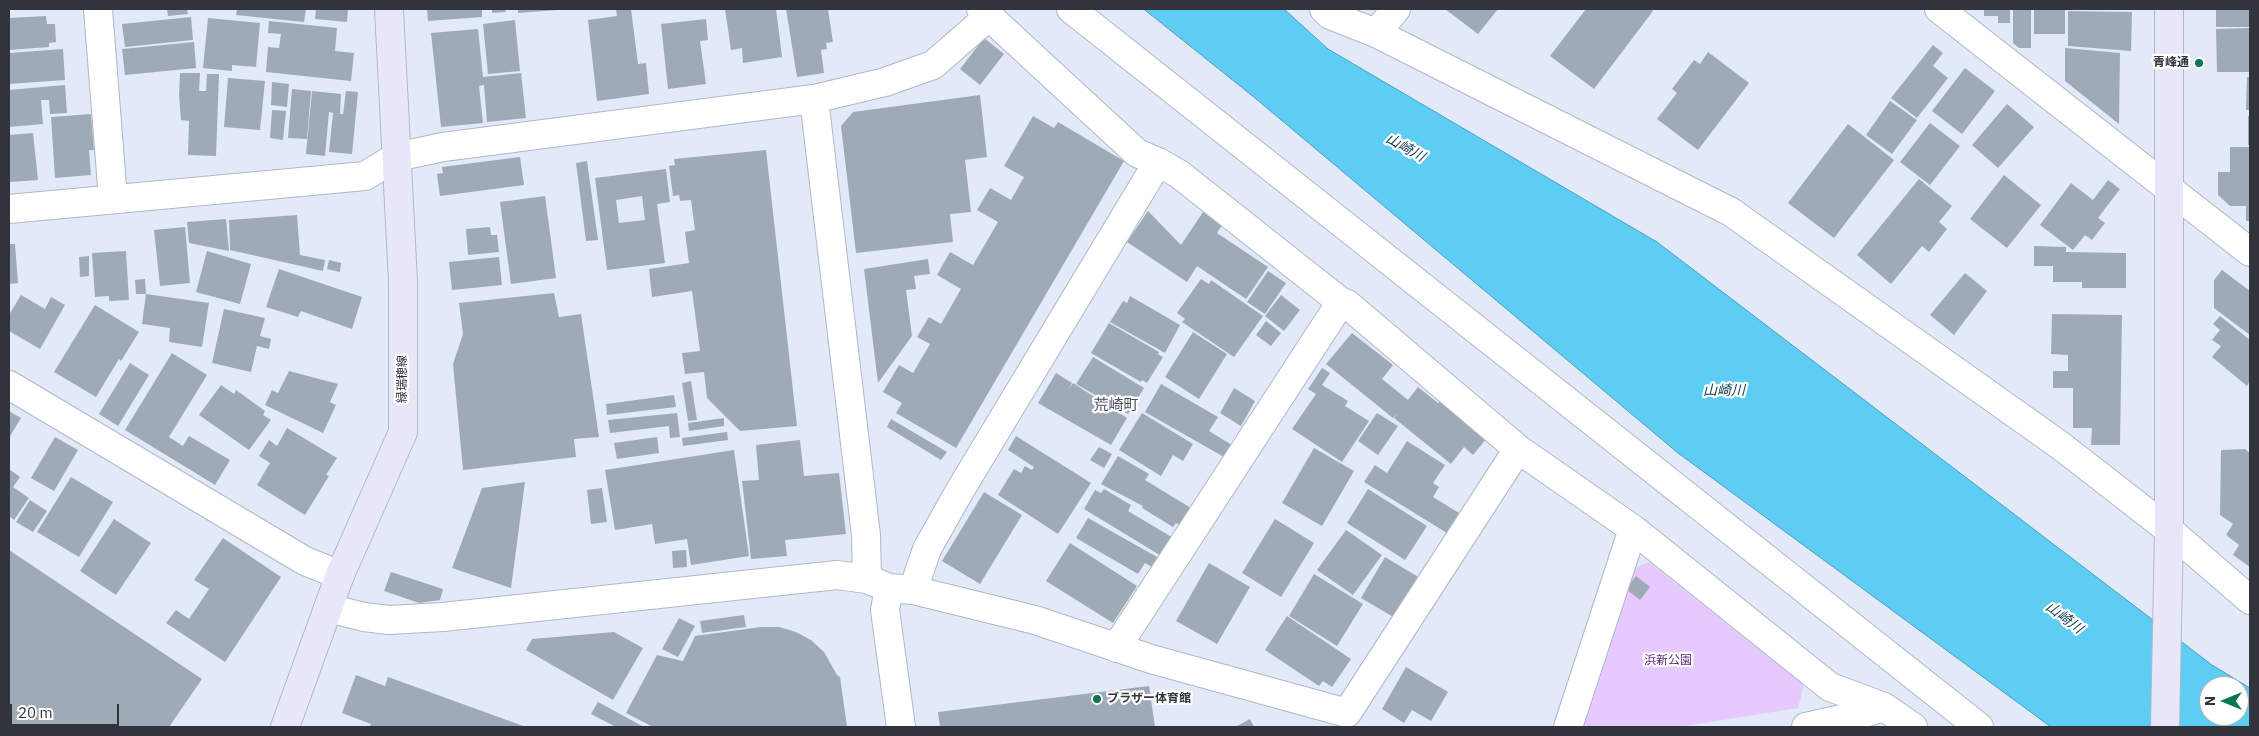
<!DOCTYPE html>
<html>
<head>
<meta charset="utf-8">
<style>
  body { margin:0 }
  #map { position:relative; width:2259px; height:736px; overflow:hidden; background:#e2e9f9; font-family:"IBM Plex Sans",sans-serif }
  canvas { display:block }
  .frame { position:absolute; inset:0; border:10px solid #31343a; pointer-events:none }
  .north { position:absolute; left:2199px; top:676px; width:50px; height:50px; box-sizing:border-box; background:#fff; border:1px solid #adaeb0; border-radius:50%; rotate:270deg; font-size:14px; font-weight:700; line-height:20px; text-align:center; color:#31343a }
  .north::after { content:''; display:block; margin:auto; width:18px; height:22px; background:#0b764f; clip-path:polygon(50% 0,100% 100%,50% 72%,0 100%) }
  .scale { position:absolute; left:10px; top:704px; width:109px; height:22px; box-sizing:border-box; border:2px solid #31343a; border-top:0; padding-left:6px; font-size:15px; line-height:18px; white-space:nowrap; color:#31343a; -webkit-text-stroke:4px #fff; paint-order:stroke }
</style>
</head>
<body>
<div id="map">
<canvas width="2259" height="736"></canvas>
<div class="frame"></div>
<div class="north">N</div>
<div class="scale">20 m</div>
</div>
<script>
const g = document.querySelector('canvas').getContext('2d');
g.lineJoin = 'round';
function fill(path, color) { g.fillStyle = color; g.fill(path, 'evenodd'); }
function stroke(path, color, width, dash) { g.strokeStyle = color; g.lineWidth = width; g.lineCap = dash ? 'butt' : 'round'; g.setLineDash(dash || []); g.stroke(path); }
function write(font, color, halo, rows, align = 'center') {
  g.font = font + ' "IBM Plex Sans","Noto Sans JP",sans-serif'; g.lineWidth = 4.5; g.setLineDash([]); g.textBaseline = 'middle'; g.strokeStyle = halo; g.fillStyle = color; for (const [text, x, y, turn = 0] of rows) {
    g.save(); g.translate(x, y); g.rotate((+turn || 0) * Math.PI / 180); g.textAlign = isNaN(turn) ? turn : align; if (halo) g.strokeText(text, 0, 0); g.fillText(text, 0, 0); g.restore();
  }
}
fill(new Path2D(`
  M1649 562 1804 685 1798 708 1678 727H1584L1578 719 1629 571Z`), '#e5c9ff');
const water = new Path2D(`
  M1144 9H1284L1328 49 1657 242 2212 665 2250 688V727H2051L1678 453 1255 98ZM2209 686H2239V716H2209Z`);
fill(water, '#5dcdf4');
stroke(water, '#509fbc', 1);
fill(new Path2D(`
  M167 9H187L188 14 168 16Z
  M237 9H306L304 22 236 15Z
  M316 9H348L347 22 315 19Z
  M427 9H482V17L428 21Z
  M492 9H505L506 12 492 13Z
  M518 9H558V10L518 13Z
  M627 9H631L638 64 646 63 649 94 597 101 588 20 617 16 616 10Z
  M725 9H776L782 57 743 63 742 48 731 50Z
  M786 9H828L833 42 826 43 827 49 821 50 824 73 797 77Z
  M1445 9H1498L1478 34Z
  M1586 9H1650L1653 11 1594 89 1550 56Z
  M1984 9H2010V23H1998V16H1984Z
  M2013 9H2031V48H2019L2013 43Z
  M2034 9H2065V34H2034Z
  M2216 9H2250V27H2216Z
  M2068 11 2132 12 2131 51 2068 46Z
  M46 16 47 24H55L56 42 49 43V47L9 50V18Z
  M191 17 193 40 125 47 122 24Z
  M208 18 260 23 256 67 232 65V71L203 68Z
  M706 19 708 40 700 41 706 84 668 89 661 24Z
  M515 20 520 71 488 74 483 24Z
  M269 21 337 28 335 51 354 53 351 81 266 72 268 47 279 48 281 34 268 33Z
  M2250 28V72H2217L2216 29Z
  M478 29 483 77 521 73 526 118 487 122 484 85 479 86 483 123 441 127 431 33Z
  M984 38 1004 54 980 85 960 69Z
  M194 42 196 68 125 75 122 49Z
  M1933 45 1943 53 1933 66 1948 78 1917 118 1891 98Z
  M2065 48 2120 53 2119 124 2065 81Z
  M63 49 65 80 9 84V53Z
  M1708 52 1749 83 1698 150 1657 119 1677 93 1672 89 1694 60 1700 64Z
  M1965 68 1995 91 1962 134 1932 111Z
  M180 73H200L199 91H206L207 74H219L216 156 188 155 189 121 181 120 179 95Z
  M2247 77H2250V110H2246Z
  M228 78 265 81 260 130 224 127Z
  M272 82 289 84 287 107 271 105Z
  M65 85 67 113 50 114 49 100H41L43 124 9 127V90Z
  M292 89 311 91 307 139 288 138Z
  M312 91 341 94 340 114H343L346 91 358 92 352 154 329 152 333 113 329 112 325 156 306 154Z
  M980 95 987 157 965 160 971 212 950 214 953 242 856 253 841 126 853 112Z
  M1890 101 1917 120 1892 154 1866 135Z
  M2007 104 2034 127 1998 168 1972 145Z
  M272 110 286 111 283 140 270 138Z
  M91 114 94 150H89L91 175 55 178 51 117Z
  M1033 116 1054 128 1058 122 1124 161 956 448 896 413 902 403 883 392 899 365 913 373 930 344 917 337 929 317 941 324 961 289 937 275 950 252 973 265 998 222 977 210 990 188 1011 200 1024 177 1004 166Z
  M2248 116H2250V145H2248Z
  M1930 123 1960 146 1930 185 1900 162Z
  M1848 124 1894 160 1834 238 1788 203Z
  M33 133 38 180 10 182 9 135Z
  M2230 147H2250V221H2246V206H2230L2218 195V172H2230Z
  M766 150 797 426 740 431 707 398 704 372 685 374 682 353 700 351 692 291 652 297 649 269 689 263 685 232 695 230 691 200 680 201 679 195 673 196 669 166 675 165 674 159Z
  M520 157 524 185 440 196 437 174 443 173 442 167Z
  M587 161 598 240 586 241 576 163Z
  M666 169 670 202 657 204 665 263 607 270 595 178ZM642 196 645 220 619 223 616 200Z
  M2004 175 2041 205 2007 248 1970 219Z
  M1919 179 1952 206 1939 222 1947 229 1929 252 1922 246 1891 284 1857 255Z
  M2108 180 2120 189 2098 218 2105 223 2092 240 2085 235 2073 250 2040 225 2071 183 2093 200Z
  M545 196 556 278 511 284 500 202Z
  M1148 211 1181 245 1203 212 1222 225 1217 233 1268 267 1246 299 1197 266 1187 282 1127 242Z
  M297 215 300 255 325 260 323 271 230 250 229 220Z
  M226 219 229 251 189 243 187 222Z
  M185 227 190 283 160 286 154 230Z
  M490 227 491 235H497L499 252 468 255 466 229Z
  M9 244H15L18 283 9 284Z
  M2034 246 2066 247V252L2126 253V288H2082V282H2053V266H2034Z
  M126 251 129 300 109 301V296L95 297 92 253Z
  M207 251 251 264 240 304 196 292Z
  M89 256V276L80 277 79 257Z
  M499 257 502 285 452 290 449 262Z
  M928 259 930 274 914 276 916 289 906 290 912 336 878 383 864 269Z
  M329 260 341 263 340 272 327 269Z
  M279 269 362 297 352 329 301 311 298 317 266 307Z
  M2222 270 2250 291V335L2214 308V280Z
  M1268 271 1286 283 1265 314 1247 302Z
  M1965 273 1987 291 1954 335 1930 315Z
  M145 279 146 294H136L135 280Z
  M1201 279 1209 284 1211 280 1263 316 1234 357 1182 322 1185 319 1177 313Z
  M554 293 559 317 581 314 599 437 574 439 576 457 463 470 453 364 463 334 459 303Z
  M146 294 209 303 202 347 169 342 170 328 142 324Z
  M21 295 45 309 51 297 65 305 40 349 9 331V315Z
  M1281 295 1300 310 1284 331 1265 316Z
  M1130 296 1180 325 1165 353 1110 322 1123 301 1127 303Z
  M95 305 139 332 121 361 119 359 96 397 54 372Z
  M224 309 265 318 260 336 271 339 269 349 257 346 251 372 212 363Z
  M2052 314 2122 315 2120 445H2091L2092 428H2073V388H2053V371H2068V355L2051 354Z
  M2220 316 2250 340V381L2247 386 2212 357 2221 346 2212 340 2220 330 2213 324Z
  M1266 321 1281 333 1271 346 1256 335Z
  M1109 323 1159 352 1158 354 1163 357 1147 383 1142 380 1141 382 1091 353Z
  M1193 332 1227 354 1199 399 1165 377Z
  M1352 333 1393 365 1382 379 1408 400 1418 387 1438 403 1440 401 1487 438 1473 455 1464 447 1451 464 1394 418 1397 413 1393 418 1326 364Z
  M172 353 207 375 169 437 183 446 189 436 230 460 215 485 125 430Z
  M1093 357 1144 388 1128 414 1076 384Z
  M130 363 149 375 118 426 99 414Z
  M1322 368 1330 373 1322 385 1348 401 1345 406 1369 421 1342 462 1292 429 1316 394 1308 389Z
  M289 371 338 384 330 402 336 405 323 433 265 405 272 390 278 393Z
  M1056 373 1072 383 1068 390 1073 383 1127 418 1111 445 1038 403Z
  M691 381 697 420 688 421 682 383Z
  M1161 384 1218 417 1209 431 1232 445 1224 457 1145 412Z
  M221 385 234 394 236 390 265 411 263 415 271 420 249 450 199 415Z
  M1234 388 1255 401 1241 426 1220 413Z
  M674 395 676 407 607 415 606 404Z
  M9 411 21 418 9 438Z
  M677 413 680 437 670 438 669 426 610 433 608 420Z
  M1142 413 1193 444 1183 461 1173 455 1161 476 1119 450Z
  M1377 413 1398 426 1378 455 1358 441Z
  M724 418V426L689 431 688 423Z
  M891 419 947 452 941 460 887 427Z
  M287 428 337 458 326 475 329 476 305 515 257 485 270 463 259 456 269 440 277 446Z
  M727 432 728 440 683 446 682 438Z
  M1016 436 1091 483 1058 534 998 495 1014 469 1021 473 1025 466 1032 470 1034 467 1008 450Z
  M55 437 78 450 54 491 31 478Z
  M657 437 659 453 617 459 614 443Z
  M800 440 804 476 839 473 846 534 785 540 787 556 751 559 742 481 759 480 756 445Z
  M1407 441 1445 465 1433 483 1439 487 1433 497 1459 513 1447 533 1364 482 1375 465 1387 473Z
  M1099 447 1112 454 1104 468 1090 460Z
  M1314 448 1354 471 1322 526 1282 503Z
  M2245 449 2250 453V567L2233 555 2239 545 2226 535 2233 524 2220 515 2221 450Z
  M734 450 749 556 691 565 687 539 655 544 652 524 615 530 605 470Z
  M1118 456 1149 474 1145 480 1191 508 1183 527 1176 523 1173 527 1142 508 1143 506 1101 484Z
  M9 469 20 477 13 487 29 498 14 520 9 516Z
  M71 477 113 502 79 557 37 532Z
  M525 482 511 588 452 568 482 488Z
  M602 488 607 522 591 524 587 490Z
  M1104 489 1131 505 1128 511 1175 539 1163 557 1084 509 1095 490 1101 493Z
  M1368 489 1427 526 1405 560 1347 523Z
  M984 492 1022 515 980 584 942 561Z
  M30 500 47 511 33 532 16 522Z
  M1088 518 1157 557 1152 567 1145 563 1138 574 1076 538Z
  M114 519 151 543 116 595 80 571Z
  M1275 519 1314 543 1281 597 1242 573Z
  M1346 530 1382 555 1353 595 1317 570Z
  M223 538 281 577 225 662 166 623 176 610 189 619 209 589 194 580Z
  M1070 543 1137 586 1113 623 1046 581Z
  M9 550 202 679 169 727H9Z
  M686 550 687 567 673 568 672 551Z
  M1385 557 1420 578 1395 618 1361 598Z
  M1209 563 1250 587 1217 644 1176 621Z
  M391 572 443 589 440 600 419 603 384 591Z
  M1314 574 1363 604 1337 646 1289 616Z
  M1636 576 1650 587 1640 600 1626 589Z
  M744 615 746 627 702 633 700 621Z
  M1287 616 1351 659 1332 687 1323 681 1319 686 1265 650Z
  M679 618 695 626 678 657 662 649Z
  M761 627H779L796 632 811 640 824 652 837 675 840 677 847 727H653L626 713 657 655 683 661 695 636Z
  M614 632 643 648 613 700 526 650 532 639Z
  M1406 667 1448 692 1431 721 1412 710 1404 723 1382 709Z
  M356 675 385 686 388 677 526 727H370L371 724 342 713Z
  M1149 686 1155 727H940L938 712Z
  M598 702 644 727H616L591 714Z
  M1250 719 1254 727H1235Z`), '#9eabb7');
const street = new Path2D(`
  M98 9 113 199
  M981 9 1137 153 1158 162 1179 174 1341 302 1347 304 1518 449
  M1071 9 1979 727
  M1324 9 1330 15 1376 33 1731 212 2061 446 2169 530 2250 600
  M1939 9 2250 252
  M1376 33 1396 9
  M814 99 866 535 867 579
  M9 209 365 176 396 157 443 147 814 99 885 82 933 65 988 17
  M9 385 305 561 340 575
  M889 588 885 610 901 727
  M913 590 927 549 959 492 1158 162
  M328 608 364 617 389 620 443 617 837 575 867 579 889 588 913 590 1035 620 1151 659 1347 713 1518 449 1633 529 1830 687 1884 707 1913 727
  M1116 648 1341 302
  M1568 727 1633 529
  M1806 727 1851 717 1884 707`);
const secondary = new Path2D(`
  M285 727 340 575 403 432V282L389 9
  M2165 727 2169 530V9`);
stroke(street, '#b0b7c6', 30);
stroke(secondary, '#b0b7c6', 30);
stroke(street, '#fff', 28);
stroke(secondary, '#e8e7fa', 28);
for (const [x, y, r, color] of [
  [2199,63,5,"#0b764f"],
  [1097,699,5,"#0b764f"]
]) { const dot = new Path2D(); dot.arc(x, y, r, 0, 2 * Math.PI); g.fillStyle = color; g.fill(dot); stroke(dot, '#fff', 2); }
write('bold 12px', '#31343a', '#fff', [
  ["青峰通",2189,63],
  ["ブラザー体育館",1107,699,"left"]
], 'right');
write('12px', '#31343a', '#fff', [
  ["緑瑞穂線",403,379,-90]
]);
write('12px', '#5e2a82', '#fff', [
  ["浜新公園",1668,661]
]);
write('italic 14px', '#0c3f4f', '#fff', [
  ["山崎川",1405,148,29],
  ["山崎川",1724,391],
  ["山崎川",2064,618,37]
]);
write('15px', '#4a505d', '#fff', [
  ["荒崎町",1116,406]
]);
</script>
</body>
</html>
